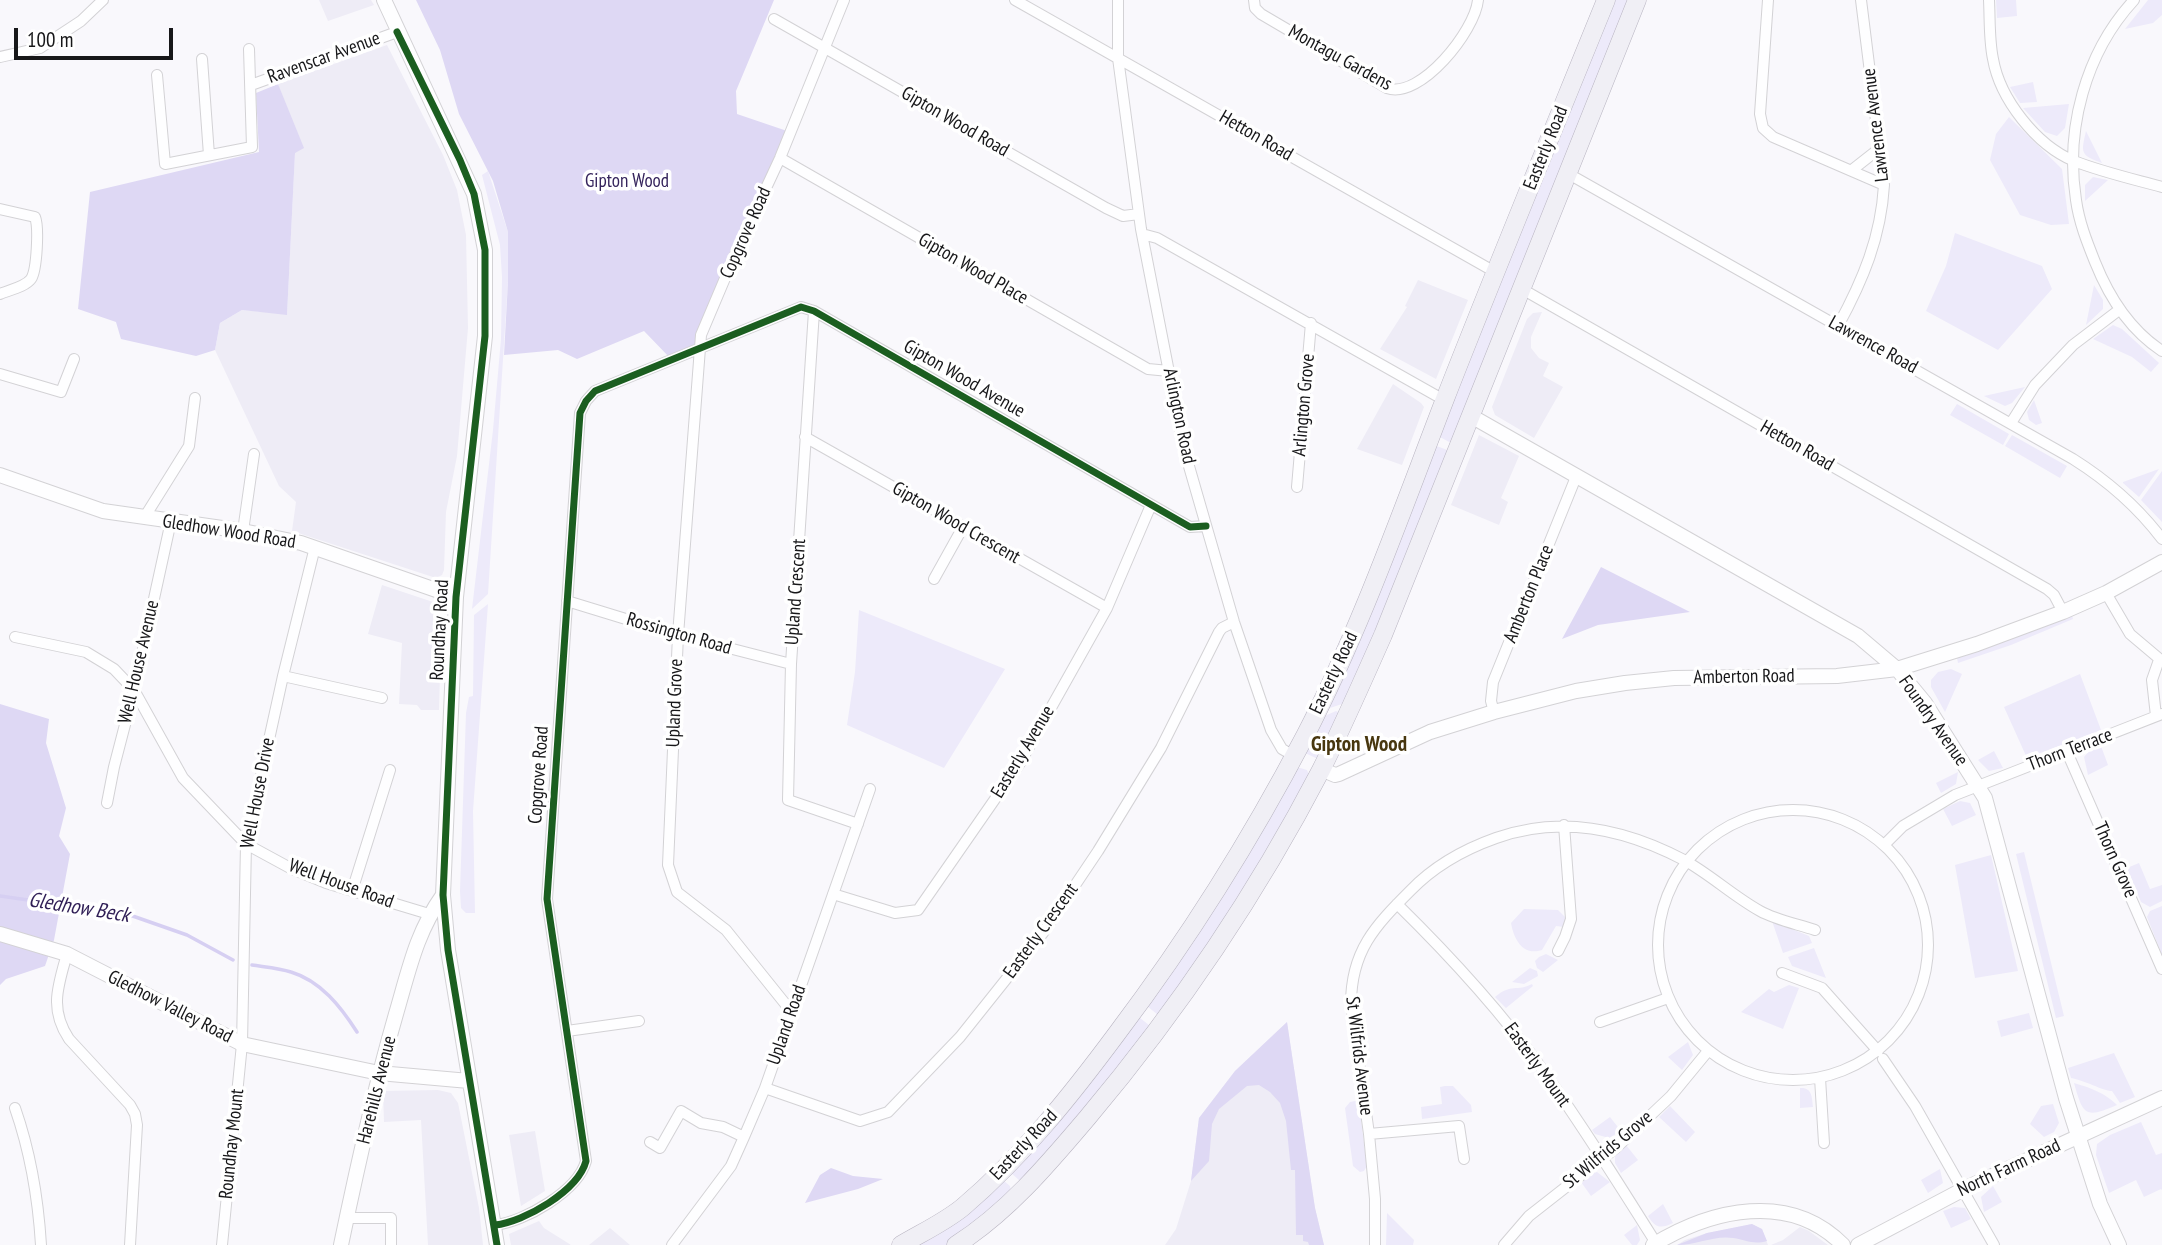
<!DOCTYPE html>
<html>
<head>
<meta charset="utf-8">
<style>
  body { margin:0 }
  #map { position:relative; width:2162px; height:1245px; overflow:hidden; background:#f9f8fc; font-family:"PT Sans Narrow",sans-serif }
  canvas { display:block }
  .scale { position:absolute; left:14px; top:28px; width:159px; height:32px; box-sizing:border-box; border:4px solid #171719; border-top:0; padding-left:9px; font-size:21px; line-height:24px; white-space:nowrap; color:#171719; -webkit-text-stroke:5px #fff; paint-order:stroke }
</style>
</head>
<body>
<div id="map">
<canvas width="2162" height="1245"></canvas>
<div class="scale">100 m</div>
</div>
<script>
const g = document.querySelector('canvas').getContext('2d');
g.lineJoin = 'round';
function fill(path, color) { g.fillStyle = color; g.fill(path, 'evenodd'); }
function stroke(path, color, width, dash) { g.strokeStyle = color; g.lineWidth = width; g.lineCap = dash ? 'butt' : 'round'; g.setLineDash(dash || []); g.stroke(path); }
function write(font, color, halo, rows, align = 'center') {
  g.font = font + ' "PT Sans Narrow",sans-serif'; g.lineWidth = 7; g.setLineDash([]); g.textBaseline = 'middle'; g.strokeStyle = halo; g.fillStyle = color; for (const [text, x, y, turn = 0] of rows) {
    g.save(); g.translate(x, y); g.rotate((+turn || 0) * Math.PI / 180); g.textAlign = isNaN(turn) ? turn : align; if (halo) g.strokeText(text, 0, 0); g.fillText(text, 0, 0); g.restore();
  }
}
fill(new Path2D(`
  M319 0H371L374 5 328 21Z
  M387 45 443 155 457 190 466 235 468 328 457 456 446 512 444 570 442 575 436 578 292 531 296 502 279 486 215 350 220 323 242 310 287 314 295 152 278 84Z
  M1418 280 1468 300 1436 379 1380 349 1407 307 1405 306Z
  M1542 312 1531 337V348L1539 358 1549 363 1543 376 1563 387 1534 438 1495 415 1492 407 1527 319 1533 313Z
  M1393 384 1421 403 1424 407 1402 465 1357 449Z
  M1479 435 1519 456 1501 498 1508 502 1499 525 1451 505Z
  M382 585 442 605 439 710H421L417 705 399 704 402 643 368 634Z
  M1287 1022 1315 1208 1324 1245H1165L1176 1229 1191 1181 1199 1118 1235 1071Z
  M438 1090 451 1093 458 1103 479 1208 483 1245H428L421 1120 384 1122 383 1091Z
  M535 1131 545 1191 521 1206 509 1135Z
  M539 1221 544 1228 571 1245H511L509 1234Z
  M1752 1224 1762 1229 1768 1245H1677L1685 1240 1707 1233Z
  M1800 1227 1809 1231 1828 1245H1771L1783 1240Z
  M610 1228 630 1245H589Z`), '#eeecf6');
fill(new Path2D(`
  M1612 0H1631L1453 444 1438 436Z
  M1996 0H2016L2017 16 1997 18Z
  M2148 0H2162V15L2153 23 2125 29Z
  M2033 82 2037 102 2020 103 2010 87Z
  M2069 104 2065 128 2057 136 2045 132 2023 108Z
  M2009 117 2062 169 2069 224 2051 225 2020 215 1990 160 1996 134Z
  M2086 131 2102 163C2080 155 2081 153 2086 131Z
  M488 171 508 232V281L488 594 472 609 493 430 501 339 502 277 500 245 482 175Z
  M2093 177 2108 180 2085 201V185Z
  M1955 233 2042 266 2052 289 1998 350 1926 311 1946 266Z
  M2094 285 2103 300V309L2086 325Z
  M2113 325 2122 329 2159 363 2151 372 2132 357 2093 339Z
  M2025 387 2012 403 2005 406 1984 396Z
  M2034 400 2042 423 2036 425 2029 420 2027 412Z
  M1957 404 2009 434 2003 445 1950 415Z
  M2012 435 2067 466 2060 478 2005 446Z
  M1434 445 1450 451 1345 703 1327 709Z
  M2159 469 2139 497 2123 483V482Z
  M2162 471V522L2141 500Z
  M488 604 473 811 475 913H466L461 908 460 891 466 713 469 697 473 696 474 615Z
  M859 610 1005 669 944 768 847 725 855 672Z
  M2072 615 2073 619 2011 645 1958 663 1957 658Z
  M1951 669 1962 674 1945 712 1931 687V680L1938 672Z
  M2080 674 2101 730 2027 758 2004 707Z
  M1336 711 1340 713 1318 759 1305 753 1320 718Z
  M2101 746 2108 765 2088 775 2084 757 2090 750Z
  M1994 751 2003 768 1989 771 1978 760Z
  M1297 767 1307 770 1309 775C1263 858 1215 939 1158 1015L1147 1006Z
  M1958 772 1956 784 1941 793 1936 783Z
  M1960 801 1970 803 1976 815 1952 826 1943 809Z
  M2024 852 2064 1016 2056 1018 2016 854Z
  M1991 855 2018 971 1975 978 1955 865Z
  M2139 863 2150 889 2162 885V901L2150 907 2141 902 2127 868Z
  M2162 906V955L2147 917 2150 911Z
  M1524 909 1558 910 1566 918 1564 927 1556 926 1542 950C1523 956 1514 940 1511 923Z
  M1772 921 1809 936 1812 943 1783 953Z
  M1814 948 1826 978 1792 966 1788 957Z
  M1546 954 1558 960 1543 972 1537 968 1535 961 1539 957Z
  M1530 968 1537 971 1538 976 1524 984 1512 982Z
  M1532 984 1533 986 1506 1008 1495 997C1511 983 1517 992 1532 984Z
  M1789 985 1799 988 1783 1029 1741 1012 1769 989 1774 992Z
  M2029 1013 2033 1028 2001 1037 1997 1021Z
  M1139 1017 1150 1026 1097 1097 1020 1181 1010 1172Z
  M1688 1042 1693 1055 1682 1070 1668 1057Z
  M2114 1053 2135 1097 2120 1103 2112 1091C2103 1091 2084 1080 2071 1078L2068 1068Z
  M2074 1083C2091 1088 2105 1093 2117 1105 2085 1119 2083 1115 2074 1083Z
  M1445 1086H1453L1471 1105 1472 1112 1422 1119 1421 1107 1442 1104 1440 1087Z
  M1800 1088C1812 1087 1812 1097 1813 1107L1800 1108Z
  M1355 1101 1359 1104 1367 1166 1364 1171 1360 1172 1353 1166 1345 1108 1350 1102Z
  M2053 1104 2059 1123 2054 1132 2044 1137 2030 1124 2041 1106Z
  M1670 1106 1695 1132 1686 1142 1659 1117Z
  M1610 1117 1621 1131 1609 1138 1595 1134 1592 1130Z
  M2141 1122 2156 1155 2162 1153V1190L2161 1189 2144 1197 2136 1180 2109 1193 2096 1155 2097 1144 2110 1135Z
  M1626 1145 1638 1160 1621 1173 1615 1163V1156Z
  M1940 1169 1943 1183 1928 1193 1921 1180Z
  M1597 1172 1610 1182 1591 1196 1581 1182 1590 1174Z
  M1003 1180 1010 1186 1011 1191 952 1242 947 1245H912Z
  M1993 1186 2002 1202 1984 1212 1981 1197Z
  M1663 1204 1673 1223C1661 1229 1655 1228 1648 1216Z
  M1954 1207 1965 1208 1971 1219 1951 1228 1943 1211Z
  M1387 1213 1414 1240 1413 1245H1386Z
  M1637 1225 1640 1240 1637 1245H1632L1624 1235Z`), '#edeafa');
fill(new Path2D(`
  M416 0H774L736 91 737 114 790 132 701 348 671 359 644 331 577 359 558 350 504 355 508 281V232L493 181 459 114 440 50Z
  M278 84 304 148 295 153 287 315 242 310 220 323 215 350 196 356 121 339 116 322 78 309 90 192 259 152 256 93Z
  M1601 567 1690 612 1598 625 1562 639Z
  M0 704 49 719 46 743 66 808 59 836 70 854 54 940 45 966 6 979 0 985Z
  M1287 1022 1315 1208 1324 1245H1309L1308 1242 1303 1241V1235H1296L1295 1170H1291L1286 1121 1280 1103 1270 1092 1259 1085 1247 1086 1219 1109 1212 1124 1209 1161 1191 1181 1199 1118 1235 1071Z
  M831 1168 853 1176 883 1179 858 1189 805 1203 820 1175Z
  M1752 1224 1762 1229 1767 1241C1753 1245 1746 1240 1733 1238 1715 1235 1696 1245 1677 1245L1707 1233Z`), '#ded8f4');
stroke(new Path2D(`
  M0 896 49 903 92 906 127 914 187 935 233 960
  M252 965C265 967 279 968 291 972 321 981 341 1007 357 1032`), '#d6cff2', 3.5);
const minor = new Path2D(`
  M1015 0 1495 272
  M1118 0V58L1141 229 1184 449 1234 622 1271 730 1282 749 1294 756
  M1254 0 1255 8 1261 14 1387 88C1420 100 1475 31 1478 0
  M1768 0 1760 114 1763 128 1773 137 1884 185
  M1989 0C1990 20 1989 40 1993 59 2000 99 2036 145 2074 161 2102 172 2133 179 2162 187
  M2134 0C2085 53 2065 130 2076 200 2079 222 2087 242 2095 262 2109 297 2130 330 2162 351
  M774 19 1106 208 1123 216 1139 214
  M0 57 40 48 81 21 103 0
  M202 59 209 155
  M157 75 165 164 252 147 249 49
  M251 85 397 32
  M780 158 1148 369 1169 371
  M1852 170 1880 148
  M1567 173 2073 459C2108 481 2137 506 2162 539
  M0 209 35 217C39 227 37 270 31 279 25 287 9 290 0 294
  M1142 234 1157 238 1444 400
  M1522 289 2047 589 2054 595 2063 612
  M814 311 791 664 788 800 858 824
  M1838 326C1863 280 1881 237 1884 185L1861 0
  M0 374 61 392 74 359
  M2011 423 2035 385 2073 345 2119 310
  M805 437 1107 608
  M1297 487 1311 323
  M144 518 189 446 195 398
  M243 531 254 454
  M934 579 963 527
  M2106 593 2130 634 2162 661
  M567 601 678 635 791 664
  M15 637 86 652 114 669 134 690 183 778 246 844 292 869 326 883 429 914
  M283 676 382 698
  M1494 712 1491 701 1493 682 1576 477
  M2156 716 2152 680 2159 660
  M2067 752 2162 969
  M107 803 114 767 134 690 171 521
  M1658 945a135 135 0 1 1 270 0a135 135 0 1 1-270 0Z
  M1885 844 1903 826 1955 795 2162 714
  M352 891 390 770
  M833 894 895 913 918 910 1020 763 1107 608 1151 505
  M1397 904C1449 955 1499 1009 1542 1069 1582 1125 1619 1184 1656 1243
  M1558 951 1565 937 1571 919 1564 825
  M67 954C58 986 49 1009 69 1039L130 1105 135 1114 137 1125 130 1245
  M1782 973 1822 988 1878 1051
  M791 1011 726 930 677 892 668 865 678 635 701 335 734 257 780 158 844 0
  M1600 1022 1668 998
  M567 1031 639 1021
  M1883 1059 1915 1106 1994 1245
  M1820 1078 1824 1143
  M765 1088 860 1121 888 1112 960 1037 1043 933 1098 851 1161 748 1219 632 1222 628 1234 622
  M15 1108C31 1154 38 1196 41 1245
  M1369 1134 1459 1126 1464 1159
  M650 1142 660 1148 681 1111 701 1123 723 1127 744 1137
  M347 1218H391V1245
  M495 1225C524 1222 578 1191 586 1161L547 899 580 413 586 401 595 391 801 307 814 311 1190 527 1206 526
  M222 1245 242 1044 246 844 283 676 315 547
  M672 1245 731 1166 744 1137 765 1088 870 789
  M1375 1245V1199L1369 1134 1351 1004C1351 951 1375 926 1410 891 1433 867 1465 849 1496 838 1560 815 1625 829 1684 860 1711 875 1733 896 1760 911 1776 920 1797 924 1815 930
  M1504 1245 1529 1216 1617 1147 1671 1096 1708 1051`);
const tertiary = new Path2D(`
  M384 0 474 194 485 250V336L456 597 443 895 448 950 497 1245
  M1471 416 1858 636 1897 669 1925 703 1985 798 2066 1098 2100 1204 2119 1245
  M0 475 103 511 243 531 301 543 456 597
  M1321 769 1335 775 1339 774 1430 732 1494 712 1576 691 1625 683 1674 678 1837 676 1897 669 1977 644 2063 612 2106 593 2162 562
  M0 934 67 954 242 1044 379 1073 469 1081
  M341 1245C357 1168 374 1090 396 1014 409 970 416 933 443 895
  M1653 1245C1712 1209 1790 1191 1843 1245
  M1858 1245 1964 1189 2162 1098`);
const primary = new Path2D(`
  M901 1245C921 1233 945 1222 963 1207 1023 1156 1072 1094 1118 1032 1189 938 1250 841 1305 736 1361 628 1401 513 1445 399 1497 266 1552 133 1606 0
  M956 1245C1008 1212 1049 1163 1088 1117 1178 1010 1257 893 1321 770 1343 726 1363 680 1383 635L1637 0`);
stroke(minor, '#d3d2d5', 12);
stroke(tertiary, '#d3d2d5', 16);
stroke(primary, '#b8b4c1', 19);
stroke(minor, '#fefeff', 10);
stroke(tertiary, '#fefeff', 14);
stroke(primary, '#f0eff5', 18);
stroke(new Path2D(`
  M397 32 460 160 474 194 485 250V336L456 597 443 895 448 950 497 1245
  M495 1225C524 1222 578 1191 586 1161L547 899 580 413 586 401 595 391 801 307 814 311 1190 527 1206 526`), '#1b5e20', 7);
write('19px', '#171719', '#fff', [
  ["Ravenscar Avenue",324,58,-20],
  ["Montagu Gardens",1340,58,29],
  ["Gipton Wood Road",955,122,30],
  ["Lawrence Avenue",1876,125,-97],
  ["Hetton Road",1256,136,30],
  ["Easterly Road",1546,148,-68],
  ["Copgrove Road",746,233,-66],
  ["Gipton Wood Place",973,269,30],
  ["Lawrence Road",1873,345,29],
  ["Gipton Wood Avenue",964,379,30],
  ["Arlington Grove",1304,405,-85],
  ["Arlington Road",1179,416,78],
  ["Hetton Road",1797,446,30],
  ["Gipton Wood Crescent",956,523,30],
  ["Gledhow Wood Road",229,532,9],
  ["Upland Crescent",796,592,-86],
  ["Amberton Place",1529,594,-68],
  ["Roundhay Road",440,630,-87],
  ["Rossington Road",679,634,16],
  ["Well House Avenue",139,662,-77],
  ["Easterly Road",1334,673,-65],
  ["Amberton Road",1744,677,-1],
  ["Upland Grove",675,703,-88],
  ["Foundry Avenue",1933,721,55],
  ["Thorn Terrace",2070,750,-21],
  ["Easterly Avenue",1023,752,-59],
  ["Copgrove Road",539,775,-86],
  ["Well House Drive",258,793,-79],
  ["Thorn Grove",2115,860,66],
  ["Well House Road",341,884,20],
  ["Easterly Crescent",1041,931,-54],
  ["Gledhow Valley Road",170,1007,27],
  ["Upland Road",787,1025,-71],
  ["St Wilfrids Avenue",1359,1056,83],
  ["Easterly Mount",1537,1065,54],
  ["Harehills Avenue",377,1090,-76],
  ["Roundhay Mount",232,1144,-84],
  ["Easterly Road",1024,1145,-47],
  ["St Wilfrids Grove",1608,1150,-40],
  ["North Farm Road",2009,1168,-25]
]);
write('19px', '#35245c', '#fff', [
  ["Gipton Wood",627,182]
]);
write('bold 21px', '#48370f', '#fff', [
  ["Gipton Wood",1359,745]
]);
write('italic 21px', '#2f1e55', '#fff', [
  ["Gledhow Beck",79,908,9]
]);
</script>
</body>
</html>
